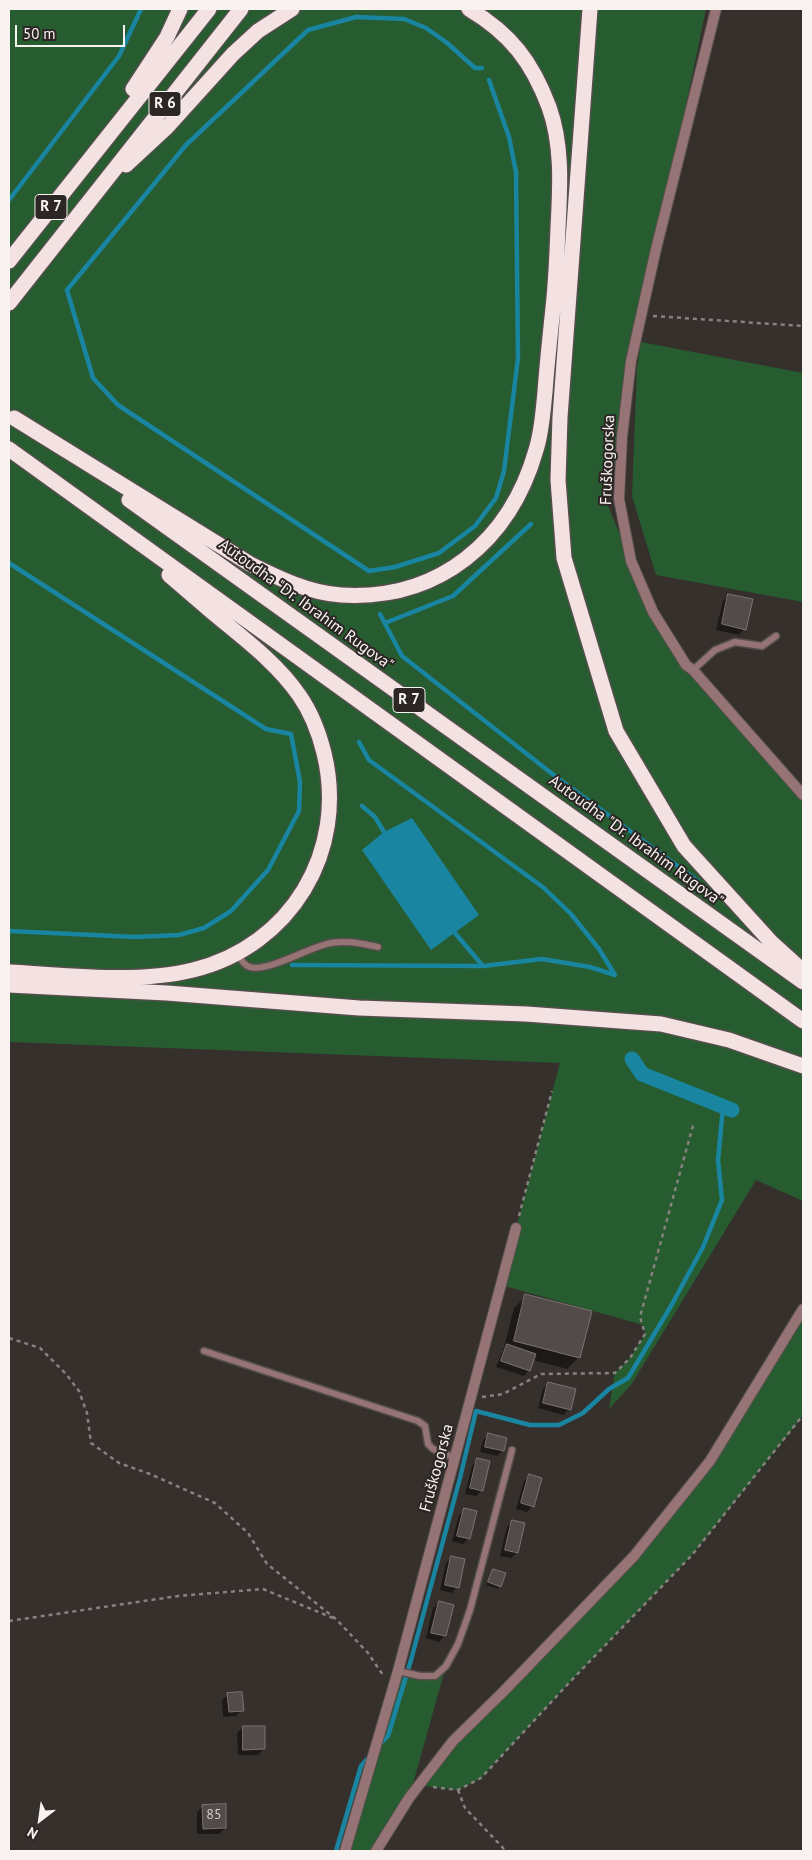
<!DOCTYPE html>
<html>
<head>
<meta charset="utf-8">
<style>
  body { margin:0 }
  #map { position:relative; width:812px; height:1860px; overflow:hidden; background:#36302d; font-family:"PT Sans",sans-serif }
  canvas { display:block }
  .frame { position:absolute; inset:0; border:10px solid #f8f3f1; pointer-events:none }
  .north { position:absolute; left:15px; top:1795px; width:50px; height:50px; -webkit-text-stroke:4px #2c2624; paint-order:stroke; rotate:210deg; font-size:14px; font-weight:700; line-height:20px; text-align:center; color:#f8f3f1 }
  .north::after { content:''; display:block; margin:auto; width:18px; height:22px; background:#f8f3f1; clip-path:polygon(50% 0,100% 100%,50% 72%,0 100%) }
  .scale { position:absolute; left:15px; top:25px; width:110px; height:22px; box-sizing:border-box; border:2px solid #f8f3f1; border-top:0; padding-left:6px; font-size:15px; line-height:18px; white-space:nowrap; color:#f8f3f1; -webkit-text-stroke:4px #2c2624; paint-order:stroke }
</style>
</head>
<body>
<div id="map">
<canvas width="812" height="1860"></canvas>
<div class="frame"></div>
<div class="north">N</div>
<div class="scale">50 m</div>
</div>
<script>
const g = document.querySelector('canvas').getContext('2d');
g.lineJoin = 'round';
function fill(path, color) { g.fillStyle = color; g.fill(path, 'evenodd'); }
function stroke(path, color, width, dash) { g.strokeStyle = color; g.lineWidth = width; g.lineCap = dash ? 'butt' : 'round'; g.setLineDash(dash || []); g.stroke(path); }
function write(font, color, halo, rows, align = 'center') {
  g.font = font + ' "PT Sans",sans-serif'; g.lineWidth = 4; g.setLineDash([]); g.textBaseline = 'middle'; g.strokeStyle = halo; g.fillStyle = color; for (const [text, x, y, turn = 0] of rows) {
    g.save(); g.translate(x, y); g.rotate((+turn || 0) * Math.PI / 180); g.textAlign = isNaN(turn) ? turn : align; if (halo) g.strokeText(text, 0, 0); g.fillText(text, 0, 0); g.restore();
  }
}
fill(new Path2D(`
  M9 9H706L656 249 622 437 606 501 631 561 649 615 686 665 803 795V1201L756 1180 631 1385 609 1409 615 1373 630 1358 645 1334 643 1325 501 1285 560 1063 9 1042Z
  M641 342 803 373V602L656 575 632 496 637 367Z
  M803 1309V1415L791 1431 692 1555 567 1685 481 1778 458 1790 426 1786 420 1781 602 1590 710 1461Z
  M446 1666 409 1798 376 1851H345L398 1671 434 1676Z`), '#265c30');
fill(new Path2D(`
  M412 818 479 915 431 950 362 850 384 832Z`), '#1985a1');
fill(new Path2D(`
  M729 595 744 629 739 635 716 630 723 601Z
  M526 1296 579 1357 567 1369 533 1360 529 1370 524 1376 496 1367 503 1351 514 1308Z
  M549 1383 569 1409 564 1415 538 1408 543 1389Z
  M489 1434 503 1450 497 1456 480 1452 483 1440Z
  M477 1460 482 1490 476 1496 465 1494 472 1466Z
  M530 1476 533 1506 527 1512 516 1509 524 1481Z
  M465 1510 469 1538 463 1544 452 1541 459 1515Z
  M513 1522 517 1553 511 1558 500 1556 507 1527Z
  M452 1557 457 1587 452 1593 440 1590 446 1563Z
  M493 1570 500 1586 498 1589 486 1585Z
  M439 1602 452 1605 444 1636 439 1642 426 1638 433 1608Z
  M228 1695 242 1710 236 1716 223 1717 222 1700Z
  M243 1727 264 1749 258 1755H238L237 1733Z
  M203 1806 225 1828 219 1834H197V1812Z`), '#0007');
stroke(new Path2D(`
  M482 68H475L446 42 426 28 404 19 356 17 308 30 186 145 67 290 93 378 118 405 369 571 395 567 439 553 475 526 496 498 504 471 518 358 516 172 509 137 489 80
  M9 200 119 56 141 9
  M9 563 266 729 291 734 300 782 299 811 268 870 231 911 204 928 179 935 135 937 9 931
  M380 614 402 656 555 776 698 881
  M385 623 453 596 531 524
  M359 742 369 760 544 888 571 914 599 949 615 975
  M362 806 375 817 384 832
  M455 933 483 966 542 959 590 967 615 975
  M292 965 483 966
  M378 1746 388 1736 411 1660 460 1478 476 1411 530 1425H559L583 1413 609 1389 628 1378 671 1306 703 1247 722 1200 718 1160 723 1107
  M336 1851 361 1766 370 1756`), '#1985a1', 4.5);
stroke(new Path2D(`
  M632 1059 642 1074 732 1110`), '#1985a1', 15);
const building = new Path2D(`
  M728 594 753 599 746 630 722 624Z
  M525 1294 592 1311 580 1358 514 1341Z
  M507 1344 536 1354 530 1371 501 1361Z
  M548 1382 576 1389 571 1410 543 1403Z
  M488 1433 507 1438 504 1451 485 1447Z
  M477 1458 490 1461 483 1491 470 1488Z
  M529 1474 542 1478 534 1507 521 1503Z
  M464 1508 477 1511 470 1539 457 1536Z
  M512 1520 525 1523 518 1553 505 1550Z
  M451 1556 465 1559 459 1588 445 1585Z
  M493 1569 506 1573 501 1587 488 1582Z
  M439 1601 454 1605 446 1636 431 1633Z
  M242 1692 244 1711 229 1712 227 1693Z
  M243 1726H265V1749L243 1750Z
  M226 1804V1828L203 1829 202 1805Z`);
fill(building, '#534b4a');
stroke(building, '#7b7372', 1);
const service = new Path2D(`
  M693 670 715 650 735 642 762 646 776 636
  M238 953C241 959 243 965 250 967 267 973 311 946 331 943 348 940 362 944 378 947
  M204 1351 418 1421 425 1426 428 1444 433 1449 455 1458
  M398 1671 420 1676H435L446 1666 458 1644 470 1610 512 1450`);
const minor = new Path2D(`
  M345 1851 398 1671 516 1228`);
const tertiary = new Path2D(`
  M716 9 656 249 631 361 622 437 619 499 631 561 653 612 686 665 693 670 803 795
  M376 1851 409 1798 453 1741 504 1691 634 1556 710 1461 803 1309`);
const motorway = new Path2D(`
  M590 9 560 417 558 480 564 558 616 731 684 846 771 942 803 971
  M133 89 167 37 180 9
  M126 165 167 127 233 54 258 31 292 9
  M9 261 209 9
  M9 303 241 9
  M14 418 250 564C278 578 309 593 341 595 439 601 510 541 536 450 542 431 543 411 545 392 547 364 550 336 553 308 556 281 557 255 558 228 560 188 563 146 549 107 532 62 511 34 469 9
  M9 449 803 1021
  M129 500 803 982
  M9 972C67 975 136 984 193 970 291 946 348 851 324 753 319 733 311 712 299 695 276 662 243 638 212 612 198 600 183 587 169 575
  M9 985 167 993 359 1008 526 1014 661 1024 729 1040 803 1066`);
stroke(service, '#554f4c', 9);
stroke(minor, '#554f4c', 12);
stroke(tertiary, '#554f4c', 12);
stroke(motorway, '#554f4c', 18);
stroke(new Path2D(`
  M653 316 803 326
  M519 1216 552 1091
  M9 1338 40 1348 66 1374 79 1391 87 1413 91 1443 119 1463 150 1474 215 1503 248 1533 267 1564 337 1620 368 1653 383 1675
  M482 1397 503 1394 541 1374 615 1373 630 1358 645 1334 640 1317 694 1122
  M9 1621 178 1596 263 1589 333 1618
  M433 1787 458 1790 481 1778 567 1685 692 1555 803 1415
  M458 1790 465 1808 506 1851`), '#87817f', 2.5, [4, 4]);
stroke(service, '#967374', 6);
stroke(minor, '#967374', 10);
stroke(tertiary, '#967374', 10);
stroke(motorway, '#f4e2e3', 15);
write('14px', '#cfc9c7', null, [
  ["85",214,1815]
]);
for (const [x, y, w] of [
  [165,104,32],
  [51,207,32],
  [409,700,32]
]) { const box = new Path2D(); box.roundRect(x - w / 2, y - 12.5, w, 25, 4); g.fillStyle = '#2c2624'; g.fill(box); stroke(box, '#f8f3f1', 1); }
write('bold 15px', '#f8f3f1', null, [
  ["R 6",165,104],
  ["R 7",51,207],
  ["R 7",409,700]
]);
write('16px', '#f8f3f1', '#2c2624', [
  ["Fruškogorska",608,460,-88],
  ["Autoudha \"Dr. Ibrahim Rugova\"",306,605,36],
  ["Autoudha \"Dr. Ibrahim Rugova\"",636,841,36],
  ["Fruškogorska",437,1468,-75]
]);
</script>
</body>
</html>
